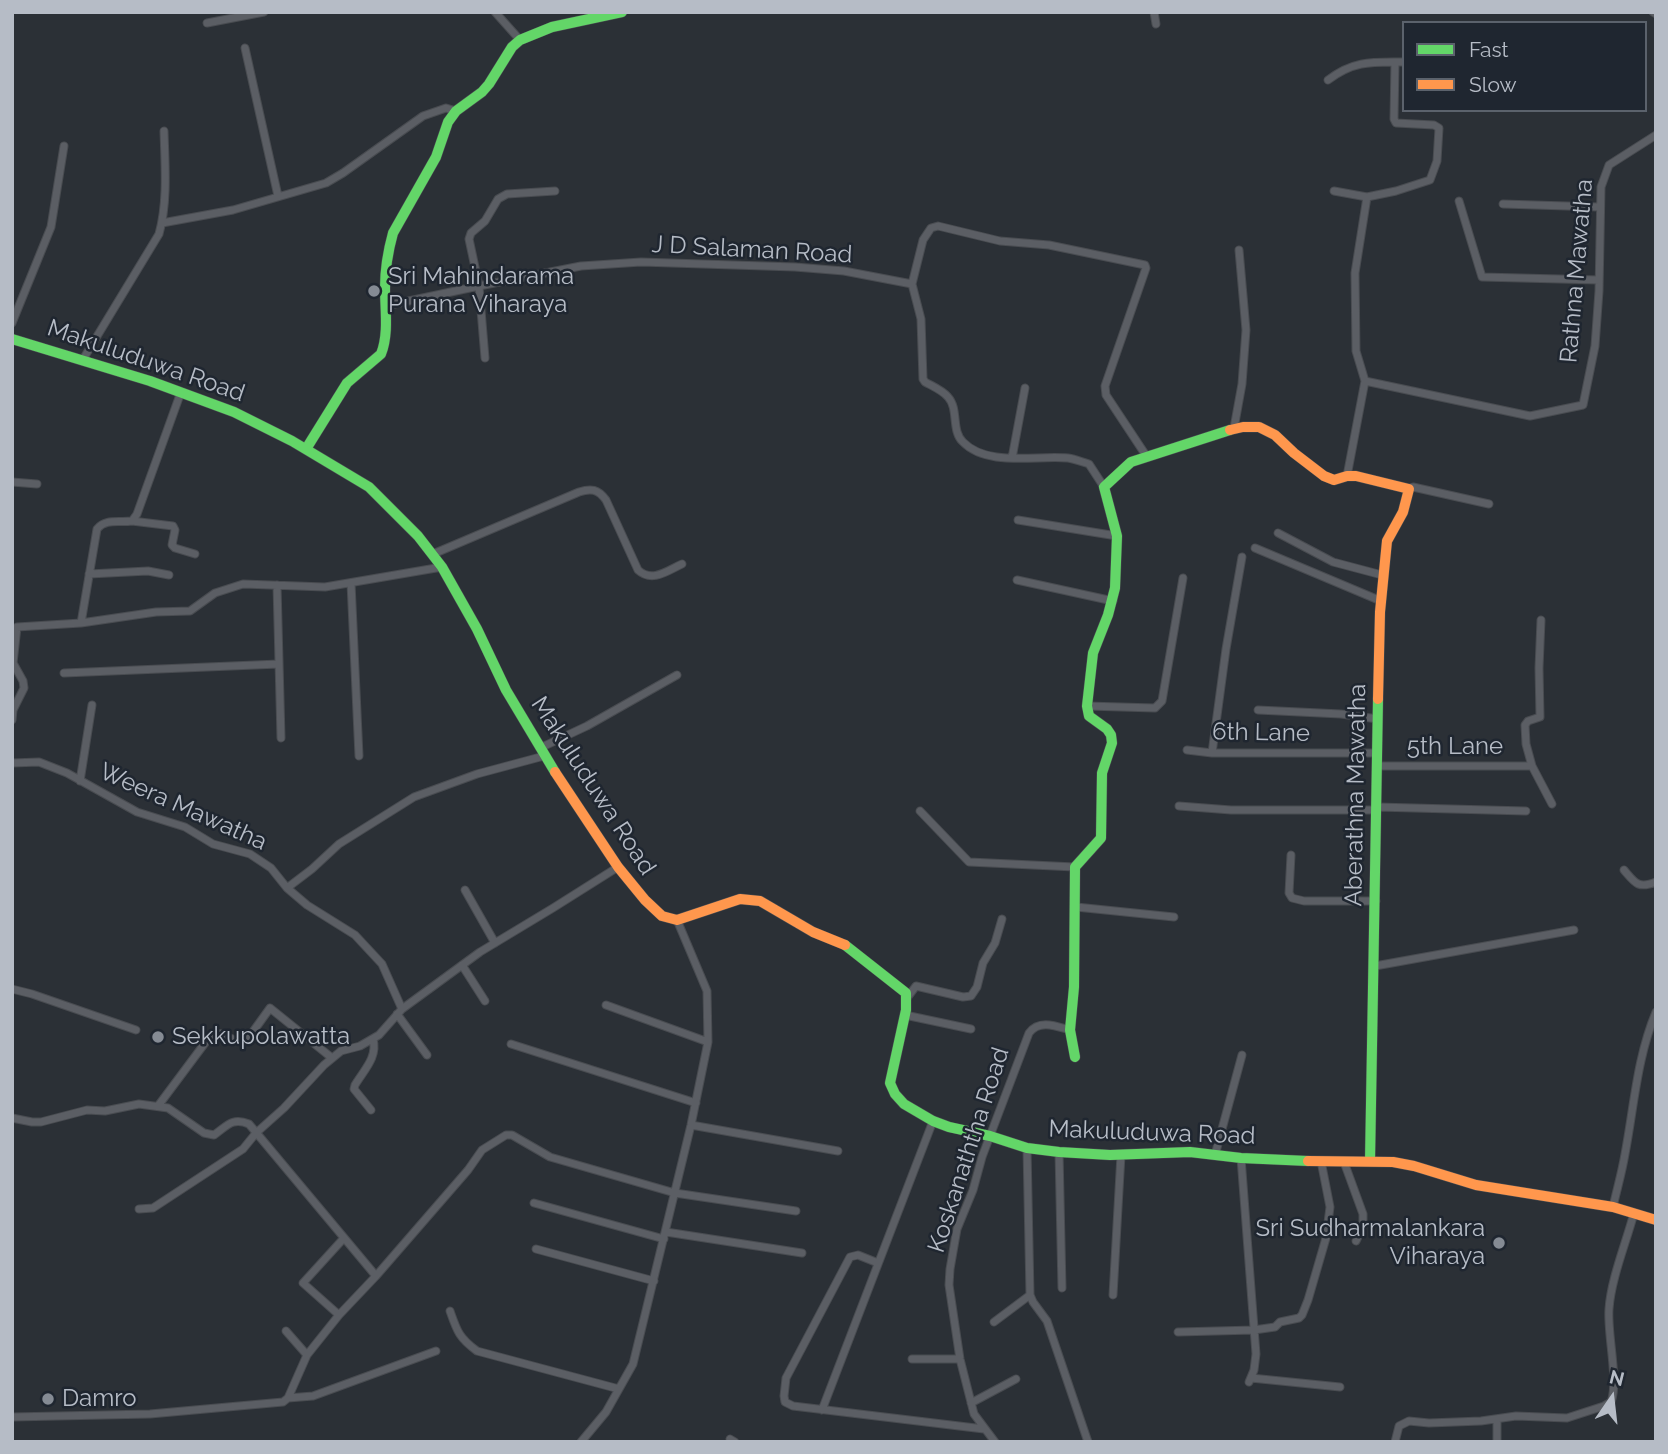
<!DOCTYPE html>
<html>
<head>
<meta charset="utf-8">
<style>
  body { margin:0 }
  #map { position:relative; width:1668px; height:1454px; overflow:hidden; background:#2b3036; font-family:Raleway,sans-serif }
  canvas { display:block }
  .frame { position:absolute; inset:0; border:14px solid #b6bcc6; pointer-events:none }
  .legend { position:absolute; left:1402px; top:21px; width:245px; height:91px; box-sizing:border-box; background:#1f2630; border:2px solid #5b626c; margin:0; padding:9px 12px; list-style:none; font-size:21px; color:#b6bcc6 }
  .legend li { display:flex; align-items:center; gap:14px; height:35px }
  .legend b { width:35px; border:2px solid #5b626c }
  .north { position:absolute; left:1577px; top:1363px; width:70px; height:70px; -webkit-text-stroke:5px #1f2630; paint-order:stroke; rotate:14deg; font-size:19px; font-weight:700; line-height:28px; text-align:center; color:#b6bcc6 }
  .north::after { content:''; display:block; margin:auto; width:24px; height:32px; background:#b6bcc6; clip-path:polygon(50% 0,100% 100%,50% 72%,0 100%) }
</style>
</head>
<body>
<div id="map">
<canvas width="1668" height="1454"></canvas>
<div class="frame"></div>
<ul class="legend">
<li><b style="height:9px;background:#63d668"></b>Fast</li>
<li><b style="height:9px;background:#ff974d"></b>Slow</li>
</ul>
<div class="north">N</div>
</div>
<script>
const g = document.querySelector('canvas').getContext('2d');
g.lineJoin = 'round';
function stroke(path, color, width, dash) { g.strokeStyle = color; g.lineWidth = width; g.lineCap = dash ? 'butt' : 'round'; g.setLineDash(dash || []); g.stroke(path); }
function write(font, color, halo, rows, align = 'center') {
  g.font = font + ' Raleway,sans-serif'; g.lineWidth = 5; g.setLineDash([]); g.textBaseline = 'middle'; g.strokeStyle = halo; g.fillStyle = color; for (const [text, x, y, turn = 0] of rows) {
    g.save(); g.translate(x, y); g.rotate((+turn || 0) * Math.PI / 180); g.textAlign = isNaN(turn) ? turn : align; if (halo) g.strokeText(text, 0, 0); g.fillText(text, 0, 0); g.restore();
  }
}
const street = new Path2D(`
  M495 12 520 40
  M1154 12 1156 24
  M1653 12 1656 14
  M207 23 264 12
  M245 48 278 196
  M1328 80C1354 60 1373 62 1404 62
  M1334 191 1367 197 1396 191 1430 180 1437 161 1439 128 1434 125 1396 123 1394 119 1395 62
  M1367 197 1355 273 1356 351 1365 381 1530 416 1583 405 1595 346 1599 291 1601 187 1609 165 1656 135
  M1459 201 1482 277 1599 280
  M1503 204 1599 207
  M162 223 233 210 326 183 343 173 423 116 446 108 456 111
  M912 284 923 240 931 228 938 226 1000 241 1049 245 1145 265 1146 268 1105 386 1106 395 1147 457
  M385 306 479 286 581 266 641 262 795 267 844 271 912 284 921 319 923 379 925 382C932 386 942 390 948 397 959 409 951 431 963 442 987 467 1036 455 1068 458 1075 459 1082 462 1089 464L1104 487
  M12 323 51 227 64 146
  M485 358 479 286 469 239 471 233 485 221 498 199 507 194 555 191
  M82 361 159 234C168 202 165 165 164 131
  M1234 428 1242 384 1246 330 1239 250
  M1012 458 1025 388
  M1347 476 1365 381
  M12 482 37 484
  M1409 489 1413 487 1489 504
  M1018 520 1117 536
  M132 521 173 526 175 530 172 545 175 548 195 554
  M1278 533 1333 562 1382 575
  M1255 548 1381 601
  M433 554 579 492C591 488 598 489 606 500L638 570C652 583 667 571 682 564
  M89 574 148 571 169 575
  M1017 580 1113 601
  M351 583 359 756
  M277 585 281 738
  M1541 620 1539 668 1540 717 1528 721 1525 725 1526 744 1532 766 1552 804
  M81 623 97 529C106 518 119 523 132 521L137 514 181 392
  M12 630 17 627 81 623 156 612 190 611 215 593 243 584 325 587 442 567
  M64 673 279 664
  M1087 706 1155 708 1162 701 1183 578
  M1258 710 1341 714 1378 719
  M12 720 13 710 24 688 23 681 13 663 17 627
  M540 748 587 726 677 675
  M1187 750 1212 753H1377
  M1212 753 1226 649 1242 557
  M12 763 39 762 67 773 137 812 185 827 213 844 250 854 271 868 287 888 307 905 355 935 382 964 402 1009
  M1378 766H1532
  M80 781 92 705
  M1179 806 1231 810H1377
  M1377 807 1526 811
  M920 811 969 862 1075 867
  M1291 855 1289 893 1292 898 1304 901H1376
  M1624 870C1635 883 1638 889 1656 882
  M287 888 312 869 339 844 414 797 477 774 544 756
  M465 890 495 943
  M1076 907 1174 917
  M462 965 485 1001
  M1375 966 1574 930
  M12 989 32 994 136 1030
  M907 998 916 986 963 997 971 996 977 987 983 963 995 943 1002 919
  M606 1005 708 1042
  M397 1014 427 1055
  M905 1015 971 1029
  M511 1044 696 1103
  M158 1106 211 1035C224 1028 233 1046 247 1040L270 1008 332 1058
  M371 1110 354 1089 355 1085C364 1070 378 1057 373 1039
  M12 1118 32 1122H41L87 1110 105 1111 139 1104 168 1108 204 1133 214 1135C227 1126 232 1117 249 1124L376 1276
  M691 1125 838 1151
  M1027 1148 1030 1295 1033 1302 1047 1321 1088 1442
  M1059 1152 1062 1288
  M1215 1155 1242 1055
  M1241 1158 1256 1354 1254 1370 1249 1382
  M1344 1162 1363 1214V1226L1356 1241
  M534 1203 664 1239
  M1613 1207C1617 1189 1622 1172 1625 1154 1634 1107 1637 1057 1656 1012
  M139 1209 153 1208 243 1149 256 1133 284 1108 324 1065 341 1051 360 1046 379 1035 402 1009 480 952 553 908 618 867
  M666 1232 802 1253
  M536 1249 654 1281
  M878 1263 858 1255 850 1257 786 1378 784 1396 785 1402 793 1406 984 1429
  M1113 1295 1121 1155
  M450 1311C457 1331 459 1338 477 1351L619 1389
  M339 1315 303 1283 344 1238
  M994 1322 1030 1295
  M286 1331 307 1355
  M1178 1332 1254 1330 1275 1327 1280 1322 1299 1318 1302 1315 1308 1300 1326 1238 1330 1207 1321 1161
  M912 1359H960
  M1251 1378 1340 1387
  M288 1398 313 1396 436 1351
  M971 1403 1016 1379
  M822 1410 933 1121
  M12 1417 150 1414 283 1402 288 1398 307 1355 339 1315 376 1276 468 1170 482 1150 506 1135H512L550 1157 675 1193 796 1211
  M730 1439 735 1442
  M581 1442 606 1412 633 1364 691 1125 708 1042 707 991 677 920
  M995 1442 974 1414 960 1359 949 1285 950 1269 957 1229 973 1190 982 1157 1029 1033C1039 1019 1056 1026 1070 1030
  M1395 1442 1399 1426 1409 1421 1429 1423 1481 1421 1516 1416 1567 1418 1604 1406 1611 1402C1619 1381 1607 1334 1609 1309 1611 1279 1626 1243 1634 1213
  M1497 1442V1419`);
const fast = new Path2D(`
  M12 339 150 381 234 412 292 441 369 487 418 536 442 567 477 629 506 690 555 772
  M306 449 347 383 381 354C389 334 385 309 385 288 385 269 388 251 393 233L436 157 448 122 456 111 482 92 489 84 512 47 520 40 552 27 622 12
  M845 945 906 993V1010L890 1083 895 1094 904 1104 933 1121 949 1127 990 1136 1027 1148 1059 1152 1110 1155 1190 1152 1241 1158 1308 1161
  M1075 1057 1070 1030 1074 987 1075 867 1101 838 1102 773 1112 743 1111 735 1107 729 1089 716 1087 706 1093 653 1108 615 1115 588 1117 536 1104 487 1131 462 1230 430
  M1370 1161 1378 699`);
const slow = new Path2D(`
  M1230 430 1243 427H1259L1275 435 1294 453 1324 476 1334 480 1347 476H1356L1409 489 1403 512 1387 541 1380 612 1378 699
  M555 772 618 867 645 900 662 916 677 920 740 899 760 901 813 932 845 945
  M1308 1161 1393 1162 1414 1166 1476 1185 1613 1207 1656 1220`);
stroke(street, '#494c51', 9);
stroke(fast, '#494c51', 11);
stroke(slow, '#494c51', 11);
stroke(street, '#5b5e64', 7);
stroke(fast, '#63d668', 10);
stroke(slow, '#ff974d', 10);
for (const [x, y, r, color] of [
  [374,291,7,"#858b94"],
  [158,1037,7,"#858b94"],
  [1499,1243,7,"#858b94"],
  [48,1399,7,"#858b94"]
]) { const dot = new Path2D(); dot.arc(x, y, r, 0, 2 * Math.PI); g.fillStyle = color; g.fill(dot); stroke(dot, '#1f2630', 2.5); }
write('24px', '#b6bcc6', '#1f2630', [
  ["J D Salaman Road",752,250,3],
  ["Rathna Mawatha",1577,271,-85],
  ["Makuluduwa Road",146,361,19],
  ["6th Lane",1261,733,1],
  ["5th Lane",1455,747],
  ["Makuluduwa Road",593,786,57],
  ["Aberathna Mawatha",1356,795,-89],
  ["Weera Mawatha",183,807,24],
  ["Makuluduwa Road",1152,1133,2],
  ["Koskanaththa Road",969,1150,-72]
]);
write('24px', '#b6bcc6', '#1f2630', [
  ["Sri Mahindarama",388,277],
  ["Purana Viharaya",388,305],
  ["Sekkupolawatta",172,1037],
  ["Sri Sudharmalankara",1485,1229,"right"],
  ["Viharaya",1485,1257,"right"],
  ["Damro",62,1399]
], 'left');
</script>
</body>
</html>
